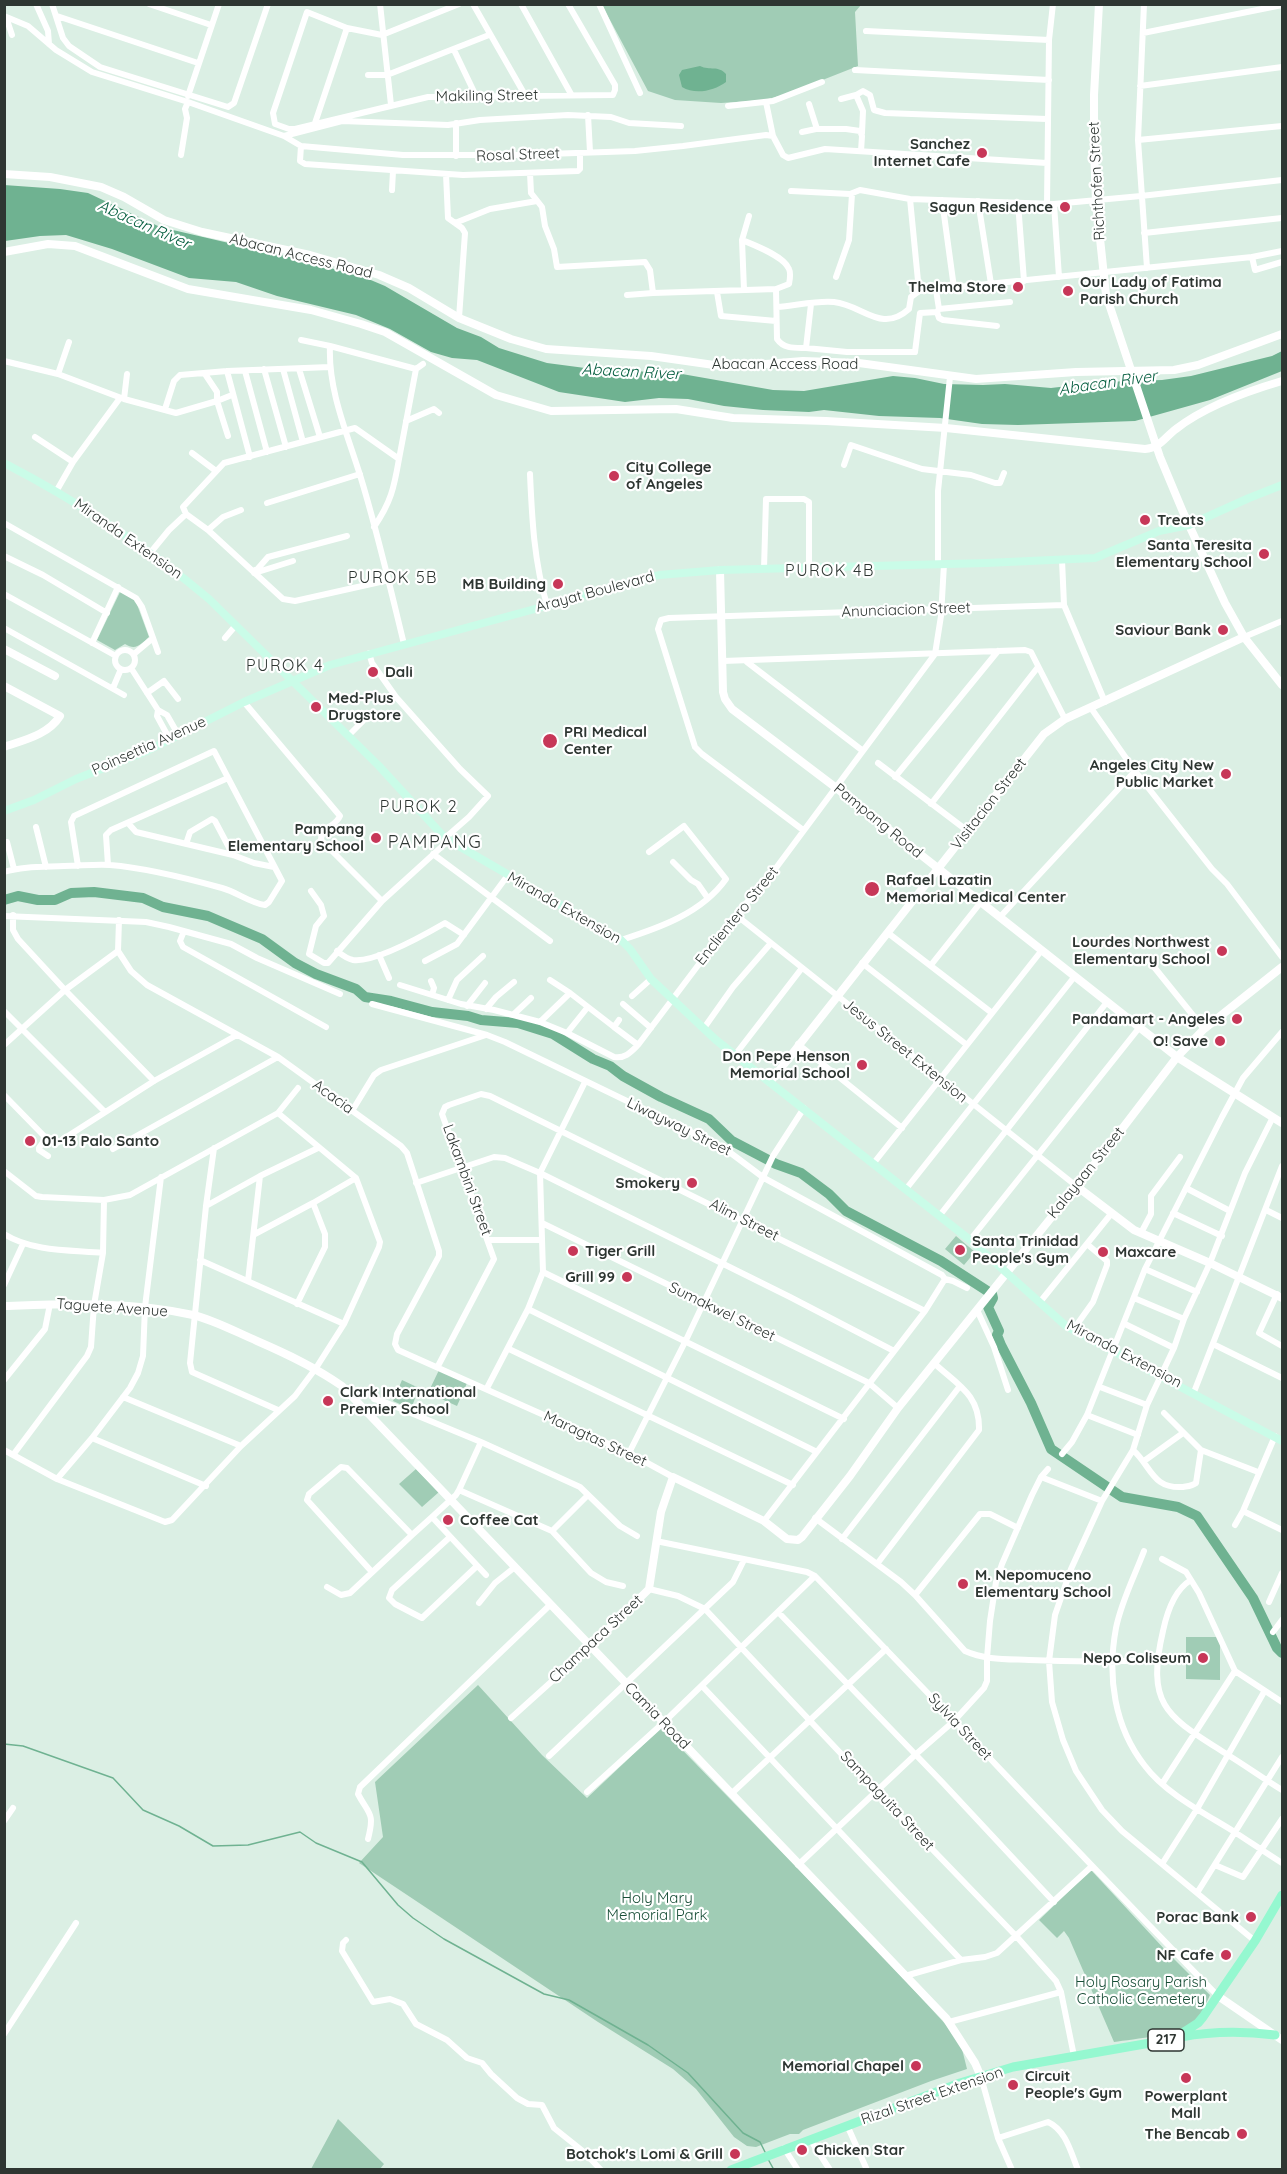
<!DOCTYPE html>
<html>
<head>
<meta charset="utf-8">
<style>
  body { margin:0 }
  #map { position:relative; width:1287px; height:2174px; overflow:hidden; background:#dbefe4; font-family:Quicksand,sans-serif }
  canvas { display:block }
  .frame { position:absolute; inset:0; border:6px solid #2e3632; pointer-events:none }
</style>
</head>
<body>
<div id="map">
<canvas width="1287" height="2174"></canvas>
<div class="frame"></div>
</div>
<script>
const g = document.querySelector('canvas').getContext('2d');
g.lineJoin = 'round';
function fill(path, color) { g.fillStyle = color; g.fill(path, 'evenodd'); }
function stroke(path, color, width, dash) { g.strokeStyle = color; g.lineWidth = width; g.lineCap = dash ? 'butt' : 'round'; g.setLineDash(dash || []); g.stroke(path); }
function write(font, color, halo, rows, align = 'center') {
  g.font = font + ' Quicksand,sans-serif'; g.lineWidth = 4.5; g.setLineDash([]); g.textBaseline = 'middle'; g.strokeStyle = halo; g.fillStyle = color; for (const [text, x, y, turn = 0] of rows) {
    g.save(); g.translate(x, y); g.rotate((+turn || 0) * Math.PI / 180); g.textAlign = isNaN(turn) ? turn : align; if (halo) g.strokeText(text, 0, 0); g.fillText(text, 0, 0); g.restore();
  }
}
fill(new Path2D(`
  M602 5H861L855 12 858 66 787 94 764 100 721 103 675 100 648 91Z
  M120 592 135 599 149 637C141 644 136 651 125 644L115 650 97 640Z
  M956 1236 975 1252 964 1265 945 1249Z
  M439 1370 467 1383 457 1406 428 1393Z
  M402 1380 419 1388 411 1409 393 1401Z
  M416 1469 439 1492 422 1507 399 1484Z
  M1186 1637H1220V1680L1186 1679Z
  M478 1685 542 1755 587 1798 661 1728 875 1948 949 2028 960 2041 967 2069 931 2081 803 2130 799 2134H790L756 2147 747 2146 734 2137 696 2089 673 2069 598 2022 359 1863 383 1837 375 1782Z
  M1091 1870 1167 1952 1210 1995C1206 2003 1202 2014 1196 2020 1183 2035 1133 2039 1114 2042L1069 1938 1064 1931 1057 1938 1039 1920Z
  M338 2119 384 2164 380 2169H311Z`), '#a0ccb5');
fill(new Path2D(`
  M700 66C710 71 718 65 726 74V82C714 91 695 95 682 87L679 75 682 70Z
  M4 185 60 189 88 193 160 227 302 260 366 278 385 286 457 328 481 337 499 348 547 363 585 368 682 374 773 390 804 391 893 376 915 378 944 384 983 385 1005 384 1051 388 1102 382 1162 380 1191 376 1272 356 1282 351V371L1210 400 1135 421 1018 425 982 424 940 418 879 416 824 410 809 412 763 410 724 406 688 399 659 398 625 402 559 392 477 360 452 358 431 352 390 329 356 315 277 296 236 282 189 278 112 249 66 235 40 236 5 241Z`), '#6fb291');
stroke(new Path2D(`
  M4 1744 23 1746 113 1778 143 1810 179 1826 213 1846 248 1845 300 1832 316 1843 362 1862 398 1905 413 1918 444 1939 544 1994 569 2000 648 2045 688 2073 743 2133 760 2142 765 2152
  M768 2159 774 2170`), '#6fb291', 1.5);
stroke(new Path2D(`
  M4 900 18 896 38 900H55L71 893 94 892 143 898 163 907 208 916 262 939 295 963 316 974 356 989 365 997 391 1001 432 1012 468 1016 481 1020 518 1023 553 1034 593 1059 610 1066 623 1076 661 1097 709 1119 732 1141 776 1164 801 1173 829 1194 846 1211 941 1261 992 1294 993 1298 988 1307 999 1331 997 1335 1001 1345 1031 1403 1051 1449 1122 1497 1178 1507 1197 1516 1253 1598 1277 1648 1282 1653`), '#6fb291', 10);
stroke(new Path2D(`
  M36 4 48 31 49 44
  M52 4 63 38 69 46 100 67 228 107 234 103 268 4
  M149 4 211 25
  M380 4 391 105
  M459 4 382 35 347 28 307 12 273 113 275 124 289 129H295L428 97 613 95 615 90V85L568 4
  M473 4 525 95
  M521 4 571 94
  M599 4 640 93
  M1144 4 1138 140 1147 268
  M4 16 28 26 56 50 92 72 188 102 284 136 301 146 403 155H518L635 151 683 146 766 135 773 136 783 155 788 158 825 149 1047 163
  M57 16 198 63
  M6 17 12 35
  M866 31 1049 40
  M1143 33 1282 5
  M454 50 476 96
  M855 70 1049 80
  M368 75H387L489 35
  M1140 86 1282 67
  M856 95 863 111 862 133
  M188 96 219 4
  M841 99 856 95 863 91 870 95 874 110 885 113 1047 119
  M766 102 773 136
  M809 104 817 129H846L860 131 862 136 861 151
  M728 106 773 101 822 82
  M588 115 590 152
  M315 123 347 28
  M456 123V156
  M802 132 816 129
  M284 136 342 121 448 125 480 120 568 115 611 117 629 123 681 126
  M1138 140 1282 126
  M301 146 300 161 305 164 463 175 578 171 580 169V153
  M181 155 187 118 185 109 188 102
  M530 173 531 193 542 207 545 226 554 249 557 267 645 262 650 270 653 293 627 295
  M446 174 448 218 462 228 465 233 459 318
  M392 190 393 171
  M791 191 850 194 860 190 910 199 1054 204 1141 196 1282 180
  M910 199 919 291 1252 257 1282 251
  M942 200 954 288
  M978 201 991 284
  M1018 203 1024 281
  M1047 204 1049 40 1053 4
  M1054 204 1059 277
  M455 223 490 209 537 201
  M1144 233 1282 218
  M742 240 744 290
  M1252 257 1255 270 1282 262
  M836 277 849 240 852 194
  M776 289 777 339C784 349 794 348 806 348
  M936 290 939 309
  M717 292 721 316 776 321
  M653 293 776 289 789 284C790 279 791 273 789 269 784 256 754 245 742 240L749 216
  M811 304 806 348 847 352H915L920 313 937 312 939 309 1010 302
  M777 307C794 306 818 300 834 302 863 305 881 334 909 309L911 297 919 291
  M937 312 939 318 943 320 997 326
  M301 340 330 346C328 390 347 433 360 475 377 530 390 587 404 644
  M330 346 416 369 423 364
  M4 361 58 374 124 399 176 413 217 401 228 436
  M264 369 286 447
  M283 369 303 442
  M299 369 320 437
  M245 371 267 452
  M58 374 69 342
  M205 374 217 392V401L232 395
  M124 399 127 374
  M165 409 174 381 180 375 227 371
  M406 421 434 409 439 413
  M35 437 73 462
  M192 453 216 471
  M250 457 227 371 330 367
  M399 459 416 369
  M844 465 851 445 922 469 971 475 995 483H1000L1004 473
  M530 474C532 519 534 562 547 605
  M57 490 73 462 120 398
  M267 503 360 474
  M4 523 136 598 142 607 158 652
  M374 527C391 502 394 488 399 459L355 428 224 463 183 507 186 514 208 530 283 599 295 601 389 580
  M208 530 223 517 241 510
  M151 552 169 530 186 514
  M4 556 43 575 107 613
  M1062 560 1064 605
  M938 564V491L950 377
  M764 569 766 499H804L809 502V567
  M255 570 261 571 293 561
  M254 573 268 557 347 536
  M4 594 116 656
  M4 628 124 695
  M1244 637 1282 621
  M225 638 236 625
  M92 643 118 587
  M115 660a10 10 0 1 1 20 0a10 10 0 1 1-20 0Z
  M369 653 372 663 396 697 460 769 488 796 469 817 445 838
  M134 654 153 638
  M723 661 1025 650 1031 652 1033 656 1065 719
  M747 662 863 751
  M131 668 158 710 157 716 170 740
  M113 688 121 669
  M147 693 164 681 178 699
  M244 702 340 816C336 826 321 828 321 840L382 901
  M1091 708 1135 771 1212 869 1227 884 1282 957
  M158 710 167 715 179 736
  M348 736 363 721
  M878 763 969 832
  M895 777 998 651
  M931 804 1038 667
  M128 823 136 832 233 855 254 863 274 867
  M36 827 46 867
  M803 830 702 754 695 747 658 629 661 620 669 618 1064 605 1105 702
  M7 842 14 869
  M186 844 190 832 212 819 215 821 233 855
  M433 854 550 941
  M673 862 691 880 698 884 707 897
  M108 865 106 835 111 830 228 778
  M4 872C23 866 44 867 64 866 79 866 95 864 110 865 147 868 186 878 222 888 237 892 250 903 265 905L269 902 282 881 214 751 74 816 71 822 78 866
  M311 891 321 905 324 916 316 926 309 954 324 963H328L382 901 448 841
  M13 915V930L18 939 65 990 154 1081
  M736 915 1075 1185
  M4 916 146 922 169 927 231 944 257 958 340 994
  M1000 917 1135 771
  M119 920 118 951 131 971 147 985 278 1057 401 1146 407 1153 439 1251V1256L397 1334 395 1344 398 1350 629 1453 673 1477
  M184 931 180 941 183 947 326 1027
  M888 933 992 1013
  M621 940C659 928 702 913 726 879L684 826 649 852
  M337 951C342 955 347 959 353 960 375 963 426 934 445 923L464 935
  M379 955 389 978
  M425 961 457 944 508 875
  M1150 962 1204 1029
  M862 963 967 1045
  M931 965 981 902
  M550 980 570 993
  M431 981 434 988 432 995
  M400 985 461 1004 494 1010 540 1022 567 1033 614 1057C625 1059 631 1052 638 1045L736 915 773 872 935 654 941 616 944 564
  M632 996 651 979
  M448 1000 457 980 483 956
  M372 1004 487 1035 505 1042 724 1148 764 1178 942 1275 945 1279 953 1281 967 1288
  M623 1004 651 1028
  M467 1006 485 983
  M486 1009 496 997 514 982
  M4 1011 104 1111
  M514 1014 531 998
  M540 1022 570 993 614 1027 619 1020
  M614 1027 638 1045
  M704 1028 733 987 771 943
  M567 1033 587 1008
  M798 1044 902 1128
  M4 1045 65 990 118 951
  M735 1055 802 968
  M4 1095 46 1138 57 1143 154 1081 237 1035
  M352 1111 374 1075 381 1070 486 1035
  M46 1138 39 1148V1150L48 1156
  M214 1148 206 1206 190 1363 192 1372 278 1410
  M113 1149 278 1057
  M873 1164 1042 950
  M4 1171 36 1196 42 1197 104 1200 130 1195 278 1113 298 1088
  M416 1183 494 1157 505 1158 540 1173 790 1297 894 1351
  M1186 1188 1230 1211
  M906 1189 1075 976
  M313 1203 356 1178
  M206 1206 260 1176 318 1148
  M1266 1210 1282 1218
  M1173 1213 1222 1236
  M940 1215 1107 1002
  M542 1223 869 1383 898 1408
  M1141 1233 1151 1214V1196L1180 1157
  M4 1234C33 1252 70 1250 103 1253
  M255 1234 313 1203 325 1234V1247L297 1304
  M489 1240H541
  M970 1240 1139 1028
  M200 1260 344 1324
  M1145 1269 1197 1292
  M543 1272 844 1419
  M248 1281 260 1176
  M4 1285 23 1244
  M1277 1294 1259 1333 1282 1346
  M1134 1298 1184 1319
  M1040 1302 1111 1214
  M528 1309 817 1452
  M977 1310 994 1347 1008 1390
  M1125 1324 1174 1348
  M1073 1330 1093 1302 1107 1265V1261L1087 1244
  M1213 1344 1282 1378
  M509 1349 793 1485
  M438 1366 494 1259 442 1114 445 1107 449 1105 481 1094 490 1096 925 1311
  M4 1380 45 1329 50 1304
  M1100 1387 1147 1405
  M487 1388 528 1309 543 1272 540 1173 585 1082
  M1194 1392 1282 1166
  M123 1397 241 1446
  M374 1399 382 1401 481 1442 580 1487 620 1526 637 1536
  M1164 1413 1201 1450 1258 1472
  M1087 1415 1138 1435
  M92 1438 206 1486
  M481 1442 459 1490 552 1531 591 1573 606 1582 623 1586
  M4 1450 57 1479 165 1522 172 1520 241 1446 295 1396 316 1368 344 1324 379 1247 380 1242 356 1178 278 1113
  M1133 1450C1152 1467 1152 1489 1183 1487 1189 1486 1192 1486 1196 1483L1201 1450
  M629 1453 686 1340 773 1156 804 1108
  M1062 1454 1072 1442 1087 1415 1145 1269 1222 1117 1243 1078 1282 1032
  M13 1455 87 1356 91 1347 94 1305 103 1253 104 1200
  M1144 1461 1183 1433
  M1041 1477 1102 1501
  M57 1479 92 1438 130 1388 138 1373 143 1356 145 1307 161 1177
  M1243 1511 1282 1530
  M432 1517 456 1495 459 1490
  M815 1518 901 1582 915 1595 965 1651C985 1660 1007 1659 1029 1660 1072 1662 1114 1662 1156 1660
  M764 1521 925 1311 945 1279
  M1235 1525 1243 1511 1275 1436
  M552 1531 588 1495
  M412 1535 432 1517 486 1575
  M450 1537 392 1590 389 1598 395 1604 422 1618 477 1566
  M842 1539 960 1386
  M656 1541 807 1572 815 1576C951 1715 1082 1858 1218 1996
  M1144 1551C1135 1575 1121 1602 1116 1628 1107 1676 1114 1727 1145 1766 1165 1793 1204 1813 1233 1831 1250 1842 1266 1853 1282 1863
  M1162 1559 1186 1572 1199 1593 1235 1671 1282 1702
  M877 1564 979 1430C980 1395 958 1385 935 1364
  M1191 1580C1174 1590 1167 1612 1163 1631 1145 1708 1169 1717 1228 1755 1246 1766 1264 1779 1282 1790
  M327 1587 341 1595 350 1593 412 1535 347 1468 341 1467 309 1494 307 1500 372 1572
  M649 1589 678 1596 705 1609 877 1792 1017 1937 1056 1981 1061 1992 1074 2056
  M915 1595 980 1514H990L1018 1528
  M1269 1602 1282 1573
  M479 1603 495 1583 515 1567
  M779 1613 943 1783 1054 1902
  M1273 1632 1282 1620
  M702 1686 961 1960
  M511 1718 591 1646
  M549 1756 733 1582 744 1560
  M1162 1784 1235 1671
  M587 1792 663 1723 815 1576
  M731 1794 886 1649
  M4 1821 13 1808
  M368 1839C375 1812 369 1815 358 1794L360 1787 551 1604
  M1162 1864 1197 1809 1264 1692
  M798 1865 915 1755 954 1721 984 1688 987 1681V1658L990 1621 996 1582 1002 1564 1032 1495 1041 1477 1048 1469
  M1215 1865 1243 1877 1282 1819
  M1197 1893 1282 1757
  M346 1940 343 1943 342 1951 373 2002 390 1999 403 2004 416 2024 447 2040 467 2058 482 2063 491 2074 517 2098 528 2104 542 2105 554 2128 584 2152 601 2170
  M1255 1941 1122 1831 1102 1810 1076 1771 1063 1740 1052 1702 1049 1661 1055 1615 1071 1569 1102 1501 1133 1450 1147 1405 1174 1348 1184 1319 1210 1263 1245 1173 1273 1117
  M905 1976 961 1960 985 1957 997 1953 1091 1867
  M949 2022 1061 1992
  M4 2034 76 1923
  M981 2077 998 2138 1012 2170
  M847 2125 867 2170
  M998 2138 1048 2122C1066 2130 1071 2153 1078 2170
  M810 2139 830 2170
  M784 2148 798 2170`), '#fff', 6);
stroke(new Path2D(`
  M1099 4 1094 95V149L1096 201 1106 295 1160 457 1183 512 1225 603 1244 637 1282 685
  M4 174 50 177 101 187 124 197 164 220 202 232 310 255 379 275 409 288 459 318 511 339 546 349 651 356 728 367 803 361 859 363 976 379 1076 372 1174 370 1198 365 1282 334
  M4 252 48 244 75 246 188 289 311 310 361 324 385 332 496 395 551 411 676 409 733 418 826 421 946 428 1145 449C1160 448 1165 437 1176 429 1204 407 1248 391 1282 381
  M720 570 723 692 725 699 732 709 835 787 1177 1057 1282 1123
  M4 649 55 676
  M4 686 60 716C48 735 24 740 4 747
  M770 1082 1044 734 1065 719 1244 637
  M1075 1185 1134 1230 1210 1263 1282 1298
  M4 1306C67 1304 132 1301 193 1315 214 1320 236 1332 257 1341 287 1354 315 1367 342 1386L946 2018 975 2063 981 2077
  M591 1646 649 1589 661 1512 673 1477 764 1521 787 1539 798 1540 802 1537 850 1476 898 1408 1112 1142 1177 1057 1204 1029 1282 967
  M1218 1996 1282 2040`), '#fff', 8);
stroke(new Path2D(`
  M4 463C79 502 145 545 209 599L379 766 445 838 621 940 630 949 651 979 716 1040 970 1240 1066 1326 1282 1441
  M4 811 34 800 76 779 147 751 244 702 330 665 659 575 720 570 986 563 1095 558 1159 531 1189 525 1249 498 1282 485`), '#cafce8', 8);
stroke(new Path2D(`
  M1181 2037C1213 2031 1243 2031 1275 2035
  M731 2170 960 2083 1013 2067 1173 2039 1198 2023 1203 2017 1255 1941 1282 1895`), '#95f8d0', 9);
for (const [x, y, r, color] of [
  [982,153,6,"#c73758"],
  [1065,207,6,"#c73758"],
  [1018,287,6,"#c73758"],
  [1068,291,6,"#c73758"],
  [614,476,6,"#c73758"],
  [1145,520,6,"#c73758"],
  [1264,554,6,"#c73758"],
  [558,584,6,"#c73758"],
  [1223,630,6,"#c73758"],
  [373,672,6,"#c73758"],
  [316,707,6,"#c73758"],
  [550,741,8,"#c73758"],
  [1226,774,6,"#c73758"],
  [376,838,6,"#c73758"],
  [872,889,8,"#c73758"],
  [1222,951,6,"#c73758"],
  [1237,1019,6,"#c73758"],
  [1220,1041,6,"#c73758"],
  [862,1065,6,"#c73758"],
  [30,1141,6,"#c73758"],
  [692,1183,6,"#c73758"],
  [960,1250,6,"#c73758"],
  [573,1251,6,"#c73758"],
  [1103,1252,6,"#c73758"],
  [627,1277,6,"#c73758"],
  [328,1401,6,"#c73758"],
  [448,1520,6,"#c73758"],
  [963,1584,6,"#c73758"],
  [1203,1658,6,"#c73758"],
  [1251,1917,6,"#c73758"],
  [1226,1955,6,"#c73758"],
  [916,2066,6,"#c73758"],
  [1186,2078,6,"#c73758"],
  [1013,2085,6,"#c73758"],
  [1242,2134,6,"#c73758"],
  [802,2150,6,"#c73758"],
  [735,2154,6,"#c73758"]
]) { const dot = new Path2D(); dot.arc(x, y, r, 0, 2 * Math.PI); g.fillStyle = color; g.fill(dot); stroke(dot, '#fff', 2); }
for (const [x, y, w] of [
  [1166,2040,36]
]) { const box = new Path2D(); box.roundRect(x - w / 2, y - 11, w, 22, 4.5); g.fillStyle = '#fff'; g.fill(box); stroke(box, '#2e3632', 1.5); }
write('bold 14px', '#2e3632', null, [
  ["217",1166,2040]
]);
write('15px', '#2e3632', '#fff', [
  ["Makiling Street",487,96,-1],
  ["Rosal Street",518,155,-2],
  ["Richthofen Street",1097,181,-93],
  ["Abacan Access Road",301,256,14],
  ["Abacan Access Road",785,364],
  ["Miranda Extension",128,539,35],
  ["Arayat Boulevard",595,592,-15],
  ["Anunciacion Street",906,610,-2],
  ["Poinsettia Avenue",149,746,-24],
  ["Visitacion Street",989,804,-52],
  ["Pampang Road",878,821,39],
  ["Miranda Extension",564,908,30],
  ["Enclientero Street",737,916,-51],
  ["Jesus Street Extension",905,1051,39],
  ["Acacia",333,1097,36],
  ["Liwayway Street",679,1127,26],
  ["Kalayaan Street",1086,1173,-51],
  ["Lakambini Street",467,1180,70],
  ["Alim Street",744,1220,27],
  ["Taguete Avenue",112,1308,4],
  ["Sumakwel Street",722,1312,26],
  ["Miranda Extension",1124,1354,28],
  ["Maragtas Street",595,1439,25],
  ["Champaca Street",596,1639,-43],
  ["Camia Road",657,1716,46],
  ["Sylvia Street",960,1727,47],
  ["Sampaguita Street",887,1801,47],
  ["Rizal Street Extension",932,2096,-19]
]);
write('bold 15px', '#2e3632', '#fff', [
  ["Sanchez",970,144],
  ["Internet Cafe",970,161],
  ["Sagun Residence",1053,207],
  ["Our Lady of Fatima",1080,282,"left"],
  ["Parish Church",1080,299,"left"],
  ["Thelma Store",1006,287],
  ["City College",626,467,"left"],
  ["of Angeles",626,484,"left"],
  ["Treats",1157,520,"left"],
  ["Santa Teresita",1252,545],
  ["Elementary School",1252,562],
  ["MB Building",546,584],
  ["Saviour Bank",1211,630],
  ["Dali",385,672,"left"],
  ["Med-Plus",328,698,"left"],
  ["Drugstore",328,715,"left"],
  ["PRI Medical",564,732,"left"],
  ["Center",564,749,"left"],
  ["Angeles City New",1214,765],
  ["Public Market",1214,782],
  ["Pampang",364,829],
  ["Elementary School",364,846],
  ["Rafael Lazatin",886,880,"left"],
  ["Memorial Medical Center",886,897,"left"],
  ["Lourdes Northwest",1210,942],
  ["Elementary School",1210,959],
  ["Pandamart - Angeles",1225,1019],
  ["O! Save",1208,1041],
  ["Don Pepe Henson",850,1056],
  ["Memorial School",850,1073],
  ["01-13 Palo Santo",42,1141,"left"],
  ["Smokery",680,1183],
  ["Santa Trinidad",972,1241,"left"],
  ["People's Gym",972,1258,"left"],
  ["Tiger Grill",585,1251,"left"],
  ["Maxcare",1115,1252,"left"],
  ["Grill 99",615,1277],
  ["Clark International",340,1392,"left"],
  ["Premier School",340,1409,"left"],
  ["Coffee Cat",460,1520,"left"],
  ["M. Nepomuceno",975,1575,"left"],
  ["Elementary School",975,1592,"left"],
  ["Nepo Coliseum",1191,1658],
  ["Porac Bank",1239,1917],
  ["NF Cafe",1214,1955],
  ["Memorial Chapel",904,2066],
  ["Circuit",1025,2076,"left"],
  ["People's Gym",1025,2093,"left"],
  ["Powerplant",1186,2096,"center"],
  ["Mall",1186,2113,"center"],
  ["The Bencab",1230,2134],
  ["Chicken Star",814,2150,"left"],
  ["Botchok's Lomi & Grill",723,2154]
], 'right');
write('15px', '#184e37', '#fff', [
  ["Holy Mary",657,1898],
  ["Memorial Park",657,1915],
  ["Holy Rosary Parish",1141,1982],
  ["Catholic Cemetery",1141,1999]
]);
write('italic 16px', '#055e3f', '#fff', [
  ["Abacan River",144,225,24],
  ["Abacan River",631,372,3],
  ["Abacan River",1108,383,-8]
]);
g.letterSpacing = '1.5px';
write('16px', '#2e3632', '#fff', [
  ["PUROK 4B",830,571],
  ["PUROK 5B",393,578],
  ["PUROK 4",285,666],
  ["PUROK 2",419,807]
]);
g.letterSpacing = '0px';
g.letterSpacing = '1.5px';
write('18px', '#2e3632', '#fff', [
  ["PAMPANG",435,843]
]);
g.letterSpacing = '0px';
</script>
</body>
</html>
